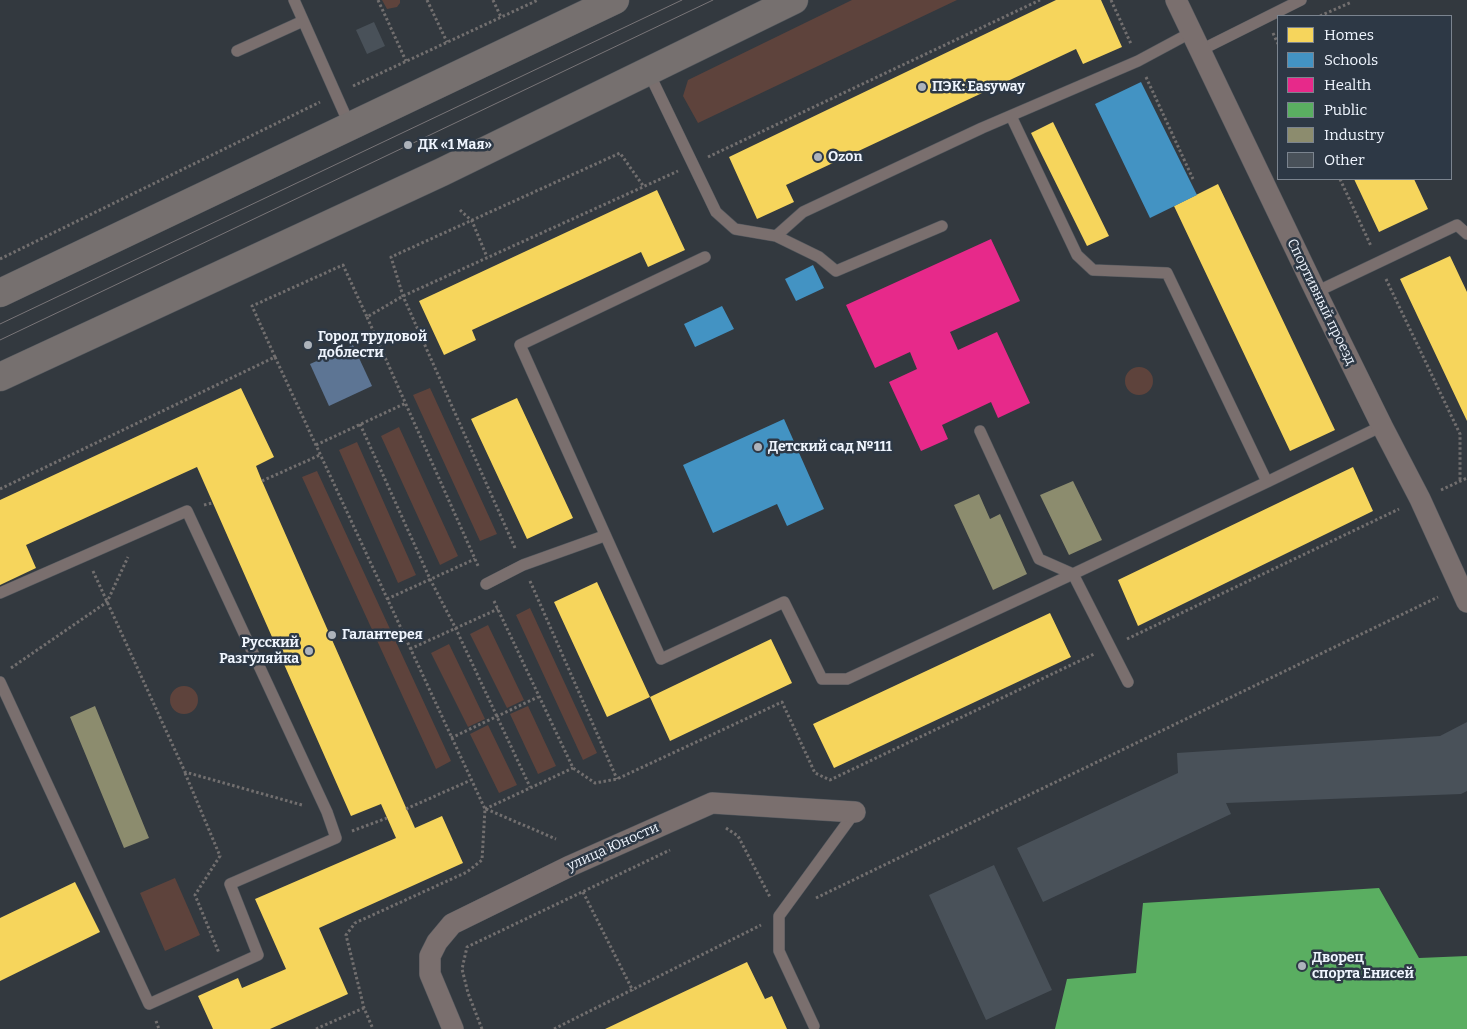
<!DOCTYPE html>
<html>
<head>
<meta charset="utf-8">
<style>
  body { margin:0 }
  #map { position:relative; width:1467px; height:1029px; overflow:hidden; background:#33393f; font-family:Bitter,serif }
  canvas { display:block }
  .legend { position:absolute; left:1277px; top:15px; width:175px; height:165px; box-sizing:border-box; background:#2d3845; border:1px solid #7b848f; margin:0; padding:6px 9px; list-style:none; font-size:15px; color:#eff5fe }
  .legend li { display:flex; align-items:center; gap:10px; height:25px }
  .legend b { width:25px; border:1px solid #7b848f }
</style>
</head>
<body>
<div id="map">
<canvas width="1467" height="1029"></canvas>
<ul class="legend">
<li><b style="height:14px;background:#f6d55c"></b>Homes</li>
<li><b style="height:14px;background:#4393c3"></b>Schools</li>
<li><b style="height:14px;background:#e7298a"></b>Health</li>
<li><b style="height:14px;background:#5aae61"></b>Public</li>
<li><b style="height:14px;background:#8c8c6e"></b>Industry</li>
<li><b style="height:14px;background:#495159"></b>Other</li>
</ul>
</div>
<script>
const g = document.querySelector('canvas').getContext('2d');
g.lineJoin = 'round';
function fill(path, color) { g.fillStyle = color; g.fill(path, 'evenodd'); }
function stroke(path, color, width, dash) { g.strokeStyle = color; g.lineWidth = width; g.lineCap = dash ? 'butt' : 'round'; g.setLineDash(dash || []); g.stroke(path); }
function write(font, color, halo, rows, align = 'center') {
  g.font = font + ' Bitter,serif'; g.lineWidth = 5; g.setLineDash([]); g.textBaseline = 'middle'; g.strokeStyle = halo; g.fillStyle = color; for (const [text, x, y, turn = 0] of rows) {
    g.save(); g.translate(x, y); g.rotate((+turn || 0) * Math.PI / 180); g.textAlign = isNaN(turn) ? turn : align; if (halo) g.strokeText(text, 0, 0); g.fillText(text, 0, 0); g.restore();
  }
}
fill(new Path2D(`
  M382 0H400V3L397 7 387 9Z
  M852 0H957L698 123 683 96 688 80Z
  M1125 381a14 14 0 1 1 28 0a14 14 0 1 1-28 0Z
  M430 388 497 534 480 541 413 395Z
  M399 427 458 556 440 565 381 436Z
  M357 442 416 575 398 583 339 450Z
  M317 471 451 761 436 769 302 477Z
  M530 608 597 753 583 760 516 615Z
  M488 625 524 700 507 708 470 634Z
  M449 644 485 719 468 727 431 653Z
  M170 700a14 14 0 1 1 28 0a14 14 0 1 1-28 0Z
  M528 706 556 766 538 774 510 714Z
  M488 725 517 785 499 793 470 734Z
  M175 878 200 935 165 951 140 893Z`), '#5e433c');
fill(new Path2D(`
  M353 345 372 386 329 406 310 364Z`), '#5d7594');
fill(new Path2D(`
  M1056 0H1101L1122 47 1083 64 1076 49 786 185 794 202 757 219 729 157Z
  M1053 122 1109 236 1087 246 1031 133Z
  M1354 179H1414L1428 209 1379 232Z
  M1218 184 1335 430 1290 451 1174 206Z
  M657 190 685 250 648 267 641 252 472 330 476 340 444 355 419 301Z
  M1450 256 1467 292V421L1400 279Z
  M241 388 274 457 256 466 262 481 415 828 442 816 463 863 319 928 348 994 270 1029H213L198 996 238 978 242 988 286 969 255 899 396 838 381 804 351 816 197 467 26 545 36 568 0 585V500Z
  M517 398 573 518 527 539 471 419Z
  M1353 467 1373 511 1138 626 1118 580Z
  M597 582 650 697 607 717 554 602Z
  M1050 613 1071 657 834 768 813 724Z
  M771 639 792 683 670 741 650 697Z
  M75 882 100 932 0 981V918Z
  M747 962 765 999 772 996 787 1029H605Z`), '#f6d55c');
fill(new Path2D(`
  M1141 82 1197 195 1150 218 1095 104Z
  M813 265 824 288 796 301 785 279Z
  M722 306 734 329 695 347 684 324Z
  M784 419 824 509 787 526 777 504 713 533 683 465Z`), '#4393c3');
fill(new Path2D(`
  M991 239 1020 301 950 332 958 350 997 332 1030 403 998 418 991 402 942 425 948 439 921 451 889 382 917 369 910 352 875 368 846 305Z`), '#e7298a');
fill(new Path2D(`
  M1379 888 1419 958 1467 956V1029H1055L1067 979 1136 973 1143 903Z`), '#5aae61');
fill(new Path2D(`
  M1073 481 1102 540 1069 555 1040 495Z
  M979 494 990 519 1000 514 1027 574 993 590 954 505Z
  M95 706 149 838 124 848 70 717Z`), '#8c8c6e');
fill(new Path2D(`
  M374 22 385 46 367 54 356 30Z
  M1467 722V791L1461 794 1226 803 1231 814 1043 902 1017 848 1178 773 1177 753 1440 736Z
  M994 865 1052 990 986 1020 929 895Z`), '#495159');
const service = new Path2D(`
  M294 0 350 126
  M1201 50 1301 0
  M237 51 303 21
  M648 71 716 212 735 229 776 236 803 212 982 128 1138 61 1192 32
  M776 236 819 257 836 271 942 226
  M705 257 520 345 661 659 784 602 822 679H847L1073 574 1128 682
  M1316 292 1457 225 1467 234
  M980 431 1039 559 1073 574 1267 482 1167 273 1093 270 1077 255 1011 116
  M1267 482 1382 426
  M486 584 523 565 604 536
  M0 593 187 511 327 812 336 838 230 884 258 955 149 1004 0 682
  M814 1026 779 951V916L855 812`);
const minor = new Path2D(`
  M1176 0 1316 292 1382 426 1420 499 1467 602
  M453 1029 430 974V956L437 942 452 924 570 866 712 803 855 812`);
const trunk = new Path2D(`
  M0 293 615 0
  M0 377 442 172 794 0`);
stroke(service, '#52575d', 12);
stroke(minor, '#52575d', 22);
stroke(trunk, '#52575d', 29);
stroke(new Path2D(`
  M378 0 406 61
  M427 0 447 42
  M493 0 501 17
  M1111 0 1131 44
  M1320 16 1352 2
  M1273 33 1278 44
  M1146 77 1193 179
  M353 86 538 0
  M708 157 1040 0
  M1340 179 1371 246
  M460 210 472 221 487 257
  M0 259 320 102
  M1386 279 1460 434V482
  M367 317 479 568
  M275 357 485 809 482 860 467 872 355 923 346 935 364 1008 373 1029
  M360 424 430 579 456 629 530 787
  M316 445 406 403
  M262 481 320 455
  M0 489 275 357 252 306 343 265 367 317 403 296 678 171
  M1441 490 1467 478
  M204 505 212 503
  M515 548 403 296 391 257 620 153 644 187
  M93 571 185 772 302 805
  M530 581 617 779
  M387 599 475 559
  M494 601 573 768 595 783 617 779 782 702 815 773 830 780 1094 654
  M1127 639 1399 509
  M410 649 498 609
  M11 668 107 602 128 557
  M451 738 538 697
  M185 773 220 856 195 895 219 953
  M406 809 471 780
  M485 809 573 768
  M486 809 556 839
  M726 828 738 836 770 897
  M352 831 387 818
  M583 892 633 991
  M816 898 1438 597
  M156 1021 159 1029
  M316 1029 364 1008
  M482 1029 468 993 462 969 467 947 670 850
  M554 1029 761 925`), '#726f6f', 3, [2.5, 2.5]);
stroke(service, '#7a6f6e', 11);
stroke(minor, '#7a6f6e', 21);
stroke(trunk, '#76706f', 28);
stroke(new Path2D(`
  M0 324 682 0
  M0 340 713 0`), '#797578', 1);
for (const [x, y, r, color] of [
  [922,87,5,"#adb3bb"],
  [408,145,5,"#adb3bb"],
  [818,157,5,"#adb3bb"],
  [308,345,5,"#adb3bb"],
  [758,447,5,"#adb3bb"],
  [332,635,5,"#adb3bb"],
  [309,651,5,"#adb3bb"],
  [1302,966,5,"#adb3bb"]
]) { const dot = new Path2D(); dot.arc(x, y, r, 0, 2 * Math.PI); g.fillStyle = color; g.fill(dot); stroke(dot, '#2d3845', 2); }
write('bold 14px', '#eff5fe', '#2d3845', [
  ["ПЭК: Easyway",932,87],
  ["ДК «1 Мая»",418,145],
  ["Ozon",828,157],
  ["Город трудовой",318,337],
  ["доблести",318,353],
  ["Детский сад №111",768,447],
  ["Галантерея",342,635],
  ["Русский",299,643,"right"],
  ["Разгуляйка",299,659,"right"],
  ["Дворец",1312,958],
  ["спорта Енисей",1312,974]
], 'left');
write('14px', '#eff5fe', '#2d3845', [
  ["Спортивный проезд",1321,302,64],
  ["улица Юности",613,847,-24]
]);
</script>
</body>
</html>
